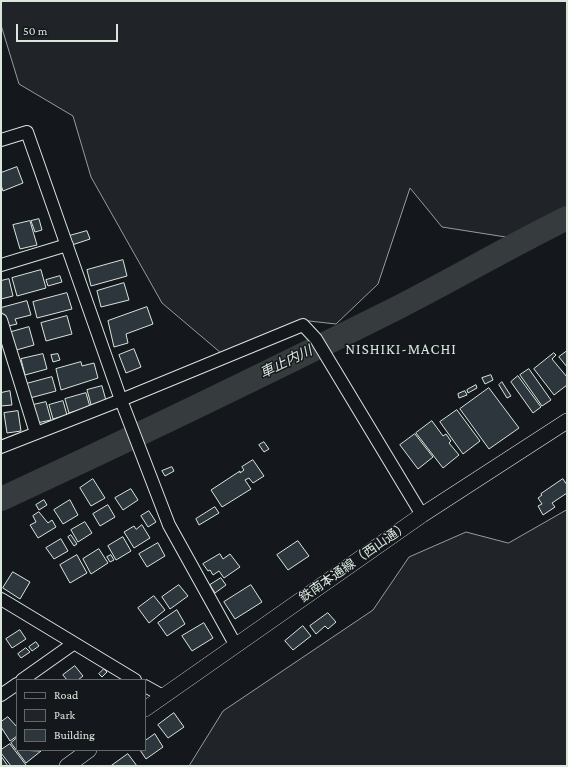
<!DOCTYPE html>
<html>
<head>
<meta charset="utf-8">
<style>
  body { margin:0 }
  #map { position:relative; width:568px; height:767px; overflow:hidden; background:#14181c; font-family:"Crimson Pro",serif }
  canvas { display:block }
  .frame { position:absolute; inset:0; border:2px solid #d8e6dc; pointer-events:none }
  .legend { position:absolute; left:16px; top:679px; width:130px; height:72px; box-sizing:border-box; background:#14181c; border:1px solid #626a69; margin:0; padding:5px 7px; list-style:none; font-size:12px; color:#d8e6dc }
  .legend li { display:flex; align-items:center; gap:8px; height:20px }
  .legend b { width:20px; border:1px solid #626a69 }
  .scale { position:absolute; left:16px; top:24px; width:102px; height:18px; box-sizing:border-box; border:2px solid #d8e6dc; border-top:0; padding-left:5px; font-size:12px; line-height:14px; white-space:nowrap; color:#d8e6dc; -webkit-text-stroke:3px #14181c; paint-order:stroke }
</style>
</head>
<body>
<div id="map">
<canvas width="568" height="767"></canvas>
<div class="frame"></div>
<ul class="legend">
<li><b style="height:5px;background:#14181c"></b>Road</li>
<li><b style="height:11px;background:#202428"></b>Park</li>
<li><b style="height:11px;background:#2c363c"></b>Building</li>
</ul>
<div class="scale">50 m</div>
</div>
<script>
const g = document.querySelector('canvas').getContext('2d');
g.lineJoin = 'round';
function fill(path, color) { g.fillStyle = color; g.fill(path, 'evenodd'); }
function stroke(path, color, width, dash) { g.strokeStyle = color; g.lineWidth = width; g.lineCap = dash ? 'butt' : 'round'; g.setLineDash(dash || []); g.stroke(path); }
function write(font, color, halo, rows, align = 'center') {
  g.font = font + ' "Crimson Pro","Noto Sans JP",serif'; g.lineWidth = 3; g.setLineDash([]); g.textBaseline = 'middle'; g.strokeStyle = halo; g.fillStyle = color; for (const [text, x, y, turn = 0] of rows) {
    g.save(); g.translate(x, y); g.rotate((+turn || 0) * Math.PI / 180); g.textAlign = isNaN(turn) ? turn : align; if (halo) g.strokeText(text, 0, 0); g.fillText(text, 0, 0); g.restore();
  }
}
const green = new Path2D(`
  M1 1H567V207L512 238 442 227 410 188 378 284 336 324 300 320 221 353 162 303 91 177 73 116 19 84 1 25Z
  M567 510V766H189L223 711 373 610 409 557 466 532 508 543Z`);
fill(green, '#202428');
stroke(green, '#939e99', 1);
stroke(new Path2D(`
  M1 499C133 438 263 375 393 310 452 280 508 247 567 218`), '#363b3e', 24);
const building = new Path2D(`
  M17 167 23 183 3 191 1 185V173Z
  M39 219 42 230 35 232 31 221Z
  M30 221 37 245 20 249 13 225Z
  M87 231 90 239 72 245 69 236Z
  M123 260 127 276 91 286 87 270Z
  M41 270 46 288 17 296 12 278Z
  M60 276 62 282 48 286 46 280Z
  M9 279 13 296 1 299V281Z
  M124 283 129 300 101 307 97 291Z
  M67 293 72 309 37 318 33 302Z
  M27 301 31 315 15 319 17 324 4 327 1 308Z
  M147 307 153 324 126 334 128 343 114 347 108 321Z
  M67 316 72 334 46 341 41 323Z
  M29 327 34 345 13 351 8 333Z
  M134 349 141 367 126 373 119 355Z
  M567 351V367L559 357Z
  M554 353 556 355 552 359 567 377V385L554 395 534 369Z
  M43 354 47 369 25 375 21 359Z
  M58 354 60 360 53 362 51 355Z
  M81 362 82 366 94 363 98 378 61 390 56 369Z
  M529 369 551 400 542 406 520 375Z
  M491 375 493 380 485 384 482 378Z
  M518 376 541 407 533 413 511 382Z
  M52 377 56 391 30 398 26 384Z
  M502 382 511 396 507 398 499 385Z
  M476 385 477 388 468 393 467 390Z
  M102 386 107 404 92 408 87 390Z
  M489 388 519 428 489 449 460 409Z
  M10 391 12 405 1 406V393Z
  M465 391 467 395 459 398 458 394Z
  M86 393 90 407 69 413 65 399Z
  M63 401 67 415 53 419 49 405Z
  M46 402 51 420 37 423 33 405Z
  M457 410 480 441 463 454 440 422Z
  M18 411 21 431 7 433 4 413Z
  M432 421 443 436 446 434 451 441 449 443 459 455 443 468 416 433Z
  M415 434 433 457 418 469 400 445Z
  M264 442 269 449 264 452 259 445Z
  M253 460 264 476 253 483 249 478 245 480 251 489 222 507 211 490 240 471V473L244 470 242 467Z
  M172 467 174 471 165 476 162 471Z
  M93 479 105 498 91 506 80 488Z
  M563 479 567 485V493L552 503 555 507 543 515 538 506 542 504 538 498 542 495 541 494Z
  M131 489 138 500 123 510 115 498Z
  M44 500 47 505 39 510 36 505Z
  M70 500 78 515 63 524 54 510Z
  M108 505 115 517 100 526 93 514Z
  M215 507 219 513 199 525 196 519Z
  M149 511 156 522 148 527 141 516Z
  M39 512 48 523 52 520 56 527 38 538 30 525 36 522 33 516Z
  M85 522 92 533 78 542 71 530Z
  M142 525 150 538 134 548 124 532 134 526 136 529Z
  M71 535 77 544 74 546 68 537Z
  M123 537 131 551 116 560 108 546Z
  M61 539 68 551 54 559 46 548Z
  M298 541 309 556 288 570 277 555Z
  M158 543 165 556 147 567 139 554Z
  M99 549 108 563 91 574 83 559Z
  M220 554 223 559 230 554 240 567 224 578 219 571 213 575 210 570 208 571 203 564Z
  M77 555 87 573 70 583 60 565Z
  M111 555 114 560 110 562 107 557Z
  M13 572 30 582 20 599 3 588Z
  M221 578 226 585 215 593 210 585Z
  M179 585 188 596 170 609 162 597Z
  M251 585 262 602 235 619 224 602Z
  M154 596 165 610 149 623 138 608Z
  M177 610 185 624 167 636 158 623Z
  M328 613 336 622 328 629 325 626 316 634 310 626Z
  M204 623 213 638 192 651 182 636Z
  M303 626 311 636 293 650 285 641Z
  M20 630 26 639 12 648 6 639Z
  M36 642 39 646 32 651 29 647Z
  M26 648 30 652 21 658 18 654Z
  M75 666 83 676 78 680H67L63 675Z
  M104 669 107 672 102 677 99 674Z
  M174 713 184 727 168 738 158 725Z
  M8 717 17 727V736L10 741 1 727V722Z
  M155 734 163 747 146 759 140 750H145V741Z
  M17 738V750L41 751 26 763 11 743Z
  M10 744 26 765 25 766H11L1 753V750Z
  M128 754 137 766H111Z
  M1 756 8 766H1Z`);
fill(building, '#2c363c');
stroke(building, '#d8e6dc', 1);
const minor = new Path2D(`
  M1 140 27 132 121 400 1 447
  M1 265 67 245
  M1 320 36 433
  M1 599 135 680
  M235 644 169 525 121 400 303 325 316 339 422 515
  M22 680 73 644
  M145 686 163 696
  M1 695 17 684`);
const tertiary = new Path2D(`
  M145 709 422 515 567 421
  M67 766 89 750`);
stroke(minor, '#d8e6dc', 14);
stroke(tertiary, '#d8e6dc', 16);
stroke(minor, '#14181c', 12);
stroke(tertiary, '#14181c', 15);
write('13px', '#d8e6dc', '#14181c', [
  ["鉄南本通線（西山通）",354,562,-35]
]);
write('italic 14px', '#d8e6dc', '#14181c', [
  ["車止内川",286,362,-26]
]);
g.letterSpacing = '1px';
write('15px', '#d8e6dc', '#14181c', [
  ["NISHIKI-MACHI",401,349]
]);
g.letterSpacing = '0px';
</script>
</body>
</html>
